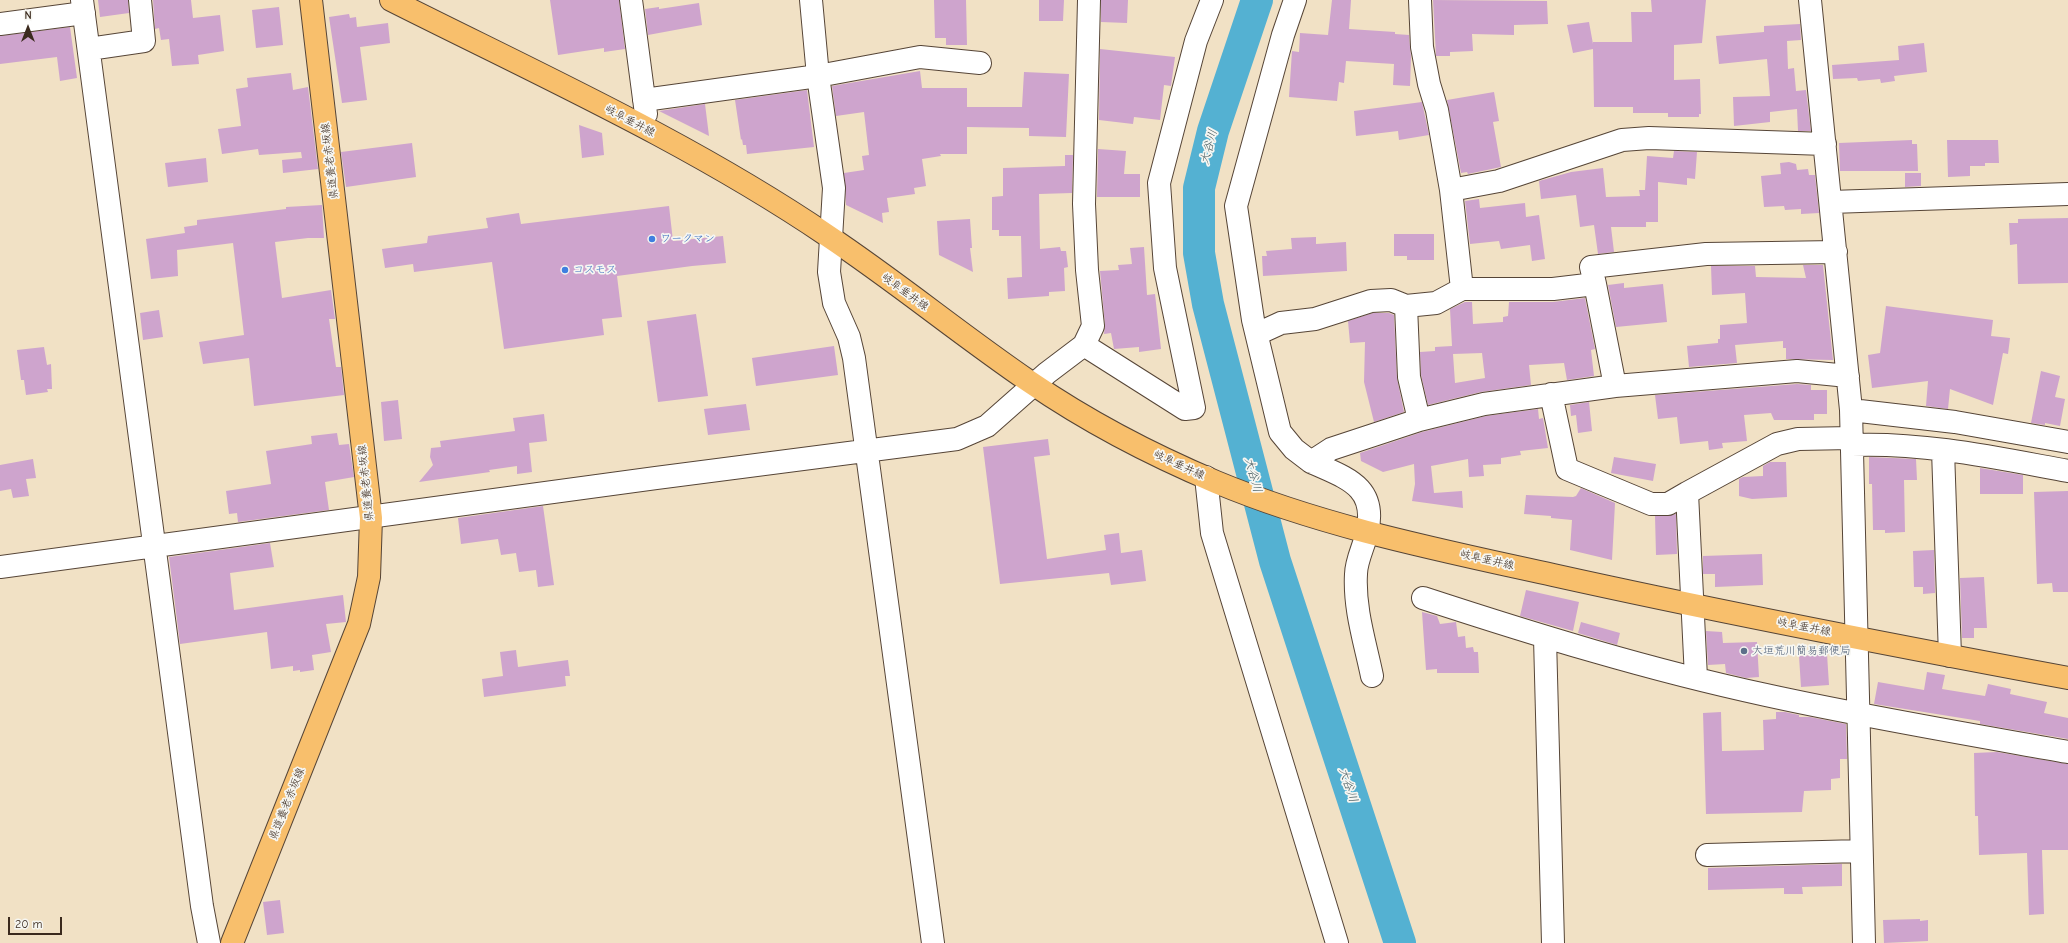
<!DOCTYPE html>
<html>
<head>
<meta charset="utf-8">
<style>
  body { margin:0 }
  #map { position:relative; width:2068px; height:943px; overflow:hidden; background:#f1e1c5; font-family:"Comic Neue",sans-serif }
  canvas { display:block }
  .north { position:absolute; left:8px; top:8px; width:40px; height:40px; -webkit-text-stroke:3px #f6f6f2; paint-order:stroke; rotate:0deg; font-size:11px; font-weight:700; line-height:16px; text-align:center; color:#3b2a1e }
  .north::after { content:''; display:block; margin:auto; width:14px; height:18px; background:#3b2a1e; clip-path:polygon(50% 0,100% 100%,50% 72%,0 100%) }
  .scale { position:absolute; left:8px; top:917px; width:54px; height:18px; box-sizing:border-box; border:2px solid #3b2a1e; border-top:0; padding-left:5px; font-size:12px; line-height:14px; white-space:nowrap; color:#3b2a1e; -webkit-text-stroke:3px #f6f6f2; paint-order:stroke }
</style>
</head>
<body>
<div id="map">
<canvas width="2068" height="943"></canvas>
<div class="north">N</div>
<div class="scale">20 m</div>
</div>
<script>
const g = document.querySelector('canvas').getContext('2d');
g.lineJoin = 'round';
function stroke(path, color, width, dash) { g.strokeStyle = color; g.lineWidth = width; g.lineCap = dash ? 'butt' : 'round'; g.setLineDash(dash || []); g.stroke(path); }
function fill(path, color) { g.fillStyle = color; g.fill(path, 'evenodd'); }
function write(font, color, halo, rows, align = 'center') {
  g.font = font + ' "Comic Neue","Klee One",sans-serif'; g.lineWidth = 3.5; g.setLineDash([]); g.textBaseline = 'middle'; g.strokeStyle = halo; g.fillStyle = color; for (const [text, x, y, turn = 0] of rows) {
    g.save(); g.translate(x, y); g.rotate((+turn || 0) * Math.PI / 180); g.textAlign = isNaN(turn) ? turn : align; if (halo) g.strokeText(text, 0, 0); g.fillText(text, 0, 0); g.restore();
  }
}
stroke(new Path2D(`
  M1257 0 1213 131 1199 188V253L1208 304 1275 561 1400 943`), '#54b1d2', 32);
fill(new Path2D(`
  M98 0H128L129 13 100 17Z
  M153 0H191L193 18 220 15 224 51 198 55 199 64 172 66 169 39 161 40 159 28 155 29Z
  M550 0H619L625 49 604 52V48L558 55Z
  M934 0H966L967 45H946V38H935Z
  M1039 0H1064L1063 21H1039Z
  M1101 0H1128L1127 23 1101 22Z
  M1332 0H1351L1349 29 1395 32V34L1409 35 1411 57 1410 86 1393 85 1394 64 1346 61 1344 83 1339 82 1337 101 1289 97 1292 51 1299 52 1300 33 1328 35Z
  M1433 0 1547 1 1548 24 1514 25V35L1472 34 1473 51 1450 52V56H1436Z
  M1651 0H1706L1702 43 1674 45V80L1700 79 1701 114H1699V117H1668V113H1633V107H1594L1593 49 1573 53 1567 25 1589 22 1593 44V42H1632L1631 12H1652Z
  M699 3 702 25 648 35 645 9 659 7V9Z
  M279 7 283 45 256 48 252 10Z
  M349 14 350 18 356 17 357 27 388 23 390 43 360 47 367 100 342 103 329 17Z
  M1800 24 1801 40 1787 41 1788 69 1794 68 1796 91 1806 90 1811 131H1798L1797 109 1770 112V122L1734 126 1733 97 1770 96 1767 59 1719 64 1716 36 1764 32V26Z
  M70 27 77 78 60 81 57 57 0 64V36Z
  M1924 43 1927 72 1894 76 1895 81 1881 83 1880 79 1858 81 1857 78 1833 79 1832 65 1899 60 1898 46Z
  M1100 49 1175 57 1171 86 1164 85 1160 120 1134 117 1133 124 1099 120Z
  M920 71 922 88H967V107H1022L1024 72 1069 74 1066 137 1029 136V128L967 127V154H940L941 156 922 159 926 186 914 188 915 194 887 198 889 212 882 213 883 223 846 205 844 173 864 170 862 156 869 155 864 112 836 116 832 86Z
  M291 73 293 90 308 87 318 169 283 173 282 160 302 158 301 152 259 155 258 149 222 154 218 129 241 126 236 89 248 87 247 78Z
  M807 90 814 147 747 154 746 145H743L742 139 741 140 735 100Z
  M1494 92 1499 121 1493 122 1501 167 1468 174 1467 172 1461 173 1447 100Z
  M1422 102 1429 135 1399 140 1398 131 1356 136 1354 111Z
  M705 104 709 136 659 111Z
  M579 125 602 133 604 155 582 158Z
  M1912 140V144H1917L1918 171H1840L1839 143Z
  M1947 140H1998L1999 163H1985V166H1970V176L1948 177Z
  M412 143 416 177 346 187 341 152Z
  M1098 149 1126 151 1124 174H1140V197H1097Z
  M1674 151 1697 152 1695 179 1687 178V185L1658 182V222H1646V227H1611L1614 252 1598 254 1594 225 1580 227 1576 195 1541 199 1539 181 1571 172 1603 168 1606 197 1640 196 1639 190H1645L1647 156 1673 158Z
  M1065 155H1073L1072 193 1039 194 1040 249 1060 247 1061 251H1066L1068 267 1064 268 1065 291 1049 292V296L1008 299 1007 278 1022 277 1021 236H999V230H992V197L1003 196V168L1065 166Z
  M206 158 208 182 168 187 165 163Z
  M1789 162 1796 164 1797 170 1808 169 1809 175H1815L1819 213 1801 214V209L1785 210 1784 206 1764 207 1761 176 1781 174 1780 163Z
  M1905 173H1921V186L1905 187Z
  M1479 199 1480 208 1525 203 1526 217 1539 215 1545 259 1532 261 1530 245 1501 249 1499 241 1470 244 1465 201Z
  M322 205 324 238H308L275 242 282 298 331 290 335 319H329L336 367H341L344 395 254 406 249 358 203 364 199 342 244 335 233 243 177 250 178 276 151 279 146 239 185 233 184 227 197 225V220L286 209V207Z
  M669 206 673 241 723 236 726 263 692 266 617 276 622 317 602 319 604 335 504 349 492 262 414 272 413 264 385 268 382 249 427 243 428 236 488 228 486 218 519 213 521 224Z
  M2068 218V283L2018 284 2017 244 2010 245 2009 223H2018V219Z
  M970 219 972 248H970L973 272 939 255 937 221Z
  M1394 234H1434V260H1407V256H1394Z
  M1316 237V244L1346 242 1347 271 1263 276 1262 256H1267L1266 251 1292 249 1291 238Z
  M1144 247 1147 295 1155 294 1161 349 1139 352V347L1114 349 1111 333 1104 334 1105 325 1100 271 1119 270 1118 265 1132 264 1130 248Z
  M1803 265H1823L1833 360 1786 359V348H1783V341L1735 345 1737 363 1689 367 1687 346 1718 343V339H1720V325L1747 323 1745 293 1712 295 1711 266H1755L1756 277 1806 278Z
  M1624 283V288L1663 284 1667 322 1616 327 1608 285Z
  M1585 298 1595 349 1591 350 1594 376 1567 380 1564 363 1529 365 1531 385 1481 392 1428 405 1421 375 1420 352 1435 351V347L1452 346 1450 309 1465 302H1472L1473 324 1503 322V317L1508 316 1509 302H1553ZM1482 353 1485 378 1455 383 1453 354Z
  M1886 306 1993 320 1991 336 2010 338 2008 354 2003 353 1993 405 1950 389 1948 409 1926 406 1928 381 1872 388 1868 355 1880 353Z
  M159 310 163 337 143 340 140 313Z
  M1373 313H1389L1394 315 1397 378 1404 412 1374 422 1364 382 1365 342 1350 343 1348 321Z
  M696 314 708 396 658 402 647 321Z
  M834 346 838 375 756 386 752 358Z
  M44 347 47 365 51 364 52 389H47L48 392 26 395 24 380H21L17 350Z
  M2041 371 2060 376 2055 397 2065 399 2060 426 2045 423V425L2031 423Z
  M1797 384 1811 385V390H1827V414H1814V420H1774L1771 413 1744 415 1747 441 1722 443 1723 448 1709 450 1708 441 1680 444 1677 417 1658 419 1655 395Z
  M398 400 402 439 384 441 381 402Z
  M1589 402 1592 431 1578 433 1576 415 1571 416 1570 405Z
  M746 404 750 430 708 435 704 409Z
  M1538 409 1539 419 1543 418 1548 448 1520 451 1521 455 1501 458V464L1483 465 1484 476 1469 477 1468 459 1431 466 1434 493 1462 491 1463 508 1412 501 1415 484 1414 464 1383 472 1361 461 1360 453 1422 432 1486 416Z
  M544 414 547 441 529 443 532 472 517 474V466L489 470 490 472 419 482 433 465 430 457 431 448 441 447 440 441 515 431 513 418Z
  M337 433 339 445 349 444 354 477 325 482 329 510 238 522 237 513 229 514 226 491 271 484 266 451 312 444 311 436Z
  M1048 439 1050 455 1034 457 1047 559 1106 550 1104 535 1119 533 1121 553 1142 550 1146 581 1111 585 1109 573 1000 584 983 447Z
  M1614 457 1656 464 1653 481 1611 473Z
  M1869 457 1916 459 1917 480H1904L1905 532 1885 533V530H1873L1872 484H1869Z
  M33 459 36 478 26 479 29 496 13 498 11 489 0 491V465Z
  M1770 462H1786L1787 497 1752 499 1739 496V479L1743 477 1763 476V466Z
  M1980 468 2023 475V494H1980Z
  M1581 488 1615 503 1612 560 1570 550 1572 520 1551 518V516L1524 514 1526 495 1573 497 1576 496Z
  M2068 491V592H2053L2052 583 2037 584 2034 492Z
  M543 506 554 585 538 587 536 570 519 572 516 553 501 555 498 539 461 544 458 518Z
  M1676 514 1677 554 1656 555 1655 516H1668Z
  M270 543 274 567 230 573 234 610 343 595 346 622 326 624 331 652 312 655 314 670 300 672V670L293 671V666L271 669 267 632 180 644 169 557Z
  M1934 550 1935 593 1923 594V587H1914L1913 551Z
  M1762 554 1763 585 1715 587V574H1703V556Z
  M1984 577 1987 628H1974V638H1962L1960 578Z
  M1526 590 1579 602 1573 631 1520 616Z
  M1422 612 1437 616 1440 624 1456 622 1458 637 1465 636 1466 648 1473 647 1474 652H1478L1479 673H1437V669L1426 670Z
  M1581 622 1620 633 1617 645 1578 633Z
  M1706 631 1722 632 1723 643 1757 642 1759 677 1746 678 1726 673 1725 664 1708 665Z
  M516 650 518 667 568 660 570 676H565L566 686 484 697 482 679 503 676 500 652Z
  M1827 654 1829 685 1801 687 1799 656Z
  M1927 672 1945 675 1942 689 1985 696 1988 684 2011 689 2010 694 2047 702 2044 713 2068 718V739L1980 724V721L1874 704 1878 682 1924 690Z
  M1721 712 1722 751 1764 750 1763 720 1776 719V712H1785L1799 715V717H1810L1846 724 1847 759H1840V778L1831 779V790L1804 791 1802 812 1706 814 1703 713Z
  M1997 752 2068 764V850H2042L2044 914 2029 915 2027 853 1979 855 1978 816H1975L1974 753Z
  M1842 864V886L1802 887 1803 894H1784V888L1708 890V868Z
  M280 900 284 933 267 935 263 902Z
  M1920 919V921L1928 920V941L1884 943 1883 920Z`), '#cea4cd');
const minor = new Path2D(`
  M82 0 202 906 209 943
  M631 0 646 114
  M811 0 818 76 834 188 829 272 834 303 849 337 854 358 933 943
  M1295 0 1283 35 1236 206 1253 320 1280 432 1294 449 1311 462
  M1810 0 1851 410 1864 943
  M0 24 84 13
  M89 49 144 41 140 0
  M644 100 818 76 920 57 980 63
  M1451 190 1499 181 1622 140 1649 138 1825 144
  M1831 202 2068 194
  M1595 284 1615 386
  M1462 289H1553L1595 284 1591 267 1706 254 1836 252
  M1406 306 1409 377 1419 420
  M1257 334 1281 323 1315 319 1371 301 1391 300 1406 306 1436 303 1462 289 1451 190 1437 110 1429 84 1422 47 1420 0
  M1084 345 1185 409 1194 408 1165 268 1159 183 1196 41 1212 0
  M1551 394 1567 469 1651 504H1668L1687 493
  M1851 410 1955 422 2068 442
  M1851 445C1924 442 1997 458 2068 471
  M1943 450 1950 656
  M1206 477 1212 533 1337 943
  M0 567 656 478 957 439 987 426 1047 373 1084 345 1093 326 1087 270 1084 204 1089 0
  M1423 598C1536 635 1650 670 1766 695 1866 717 1967 734 2068 752
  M1545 638 1553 943
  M1372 676C1365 642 1354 609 1356 574 1356 561 1364 546 1367 533 1378 486 1346 478 1311 462L1331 449 1419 420 1484 404 1615 386 1797 371 1848 376
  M1696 678 1687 493 1777 444 1798 439 1851 438
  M1707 855 1861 851`);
const major = new Path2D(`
  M391 0C538 74 691 143 828 236 897 282 961 335 1030 382 1087 421 1152 455 1216 482 1324 527 1440 550 1553 575 1724 613 1896 646 2068 678
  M232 943 359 624 369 577 371 518 311 0`);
stroke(minor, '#564537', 24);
stroke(major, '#564537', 24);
stroke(minor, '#fff', 22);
stroke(major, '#f8bf6c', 22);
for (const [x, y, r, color] of [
  [652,239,4,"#3f7fe0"],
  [565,270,4,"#3f7fe0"],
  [1744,651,4,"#5c6f8a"]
]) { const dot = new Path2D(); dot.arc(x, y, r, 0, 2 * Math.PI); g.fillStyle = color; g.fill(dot); stroke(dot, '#f6f6f2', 1.5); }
write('11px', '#3b2a1e', '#f6f6f2', [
  ["岐阜垂井線",630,121,28],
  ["県道養老赤坂線",330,161,-97],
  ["岐阜垂井線",905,292,36],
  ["岐阜垂井線",1179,465,25],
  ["県道養老赤坂線",366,483,-96],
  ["岐阜垂井線",1487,560,13],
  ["岐阜垂井線",1804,627,11],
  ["県道養老赤坂線",287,804,-68]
]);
write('11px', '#366cbe', '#f6f6f2', [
  ["ワークマン",660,239],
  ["コスモス",573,270]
], 'left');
write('11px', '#4e5e75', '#f6f6f2', [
  ["大垣荒川簡易郵便局",1752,651]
], 'left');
write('italic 12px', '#44595d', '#f6f6f2', [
  ["大谷川",1209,147,-75],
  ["大谷川",1253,475,75],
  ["大谷川",1348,785,72]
]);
</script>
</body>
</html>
